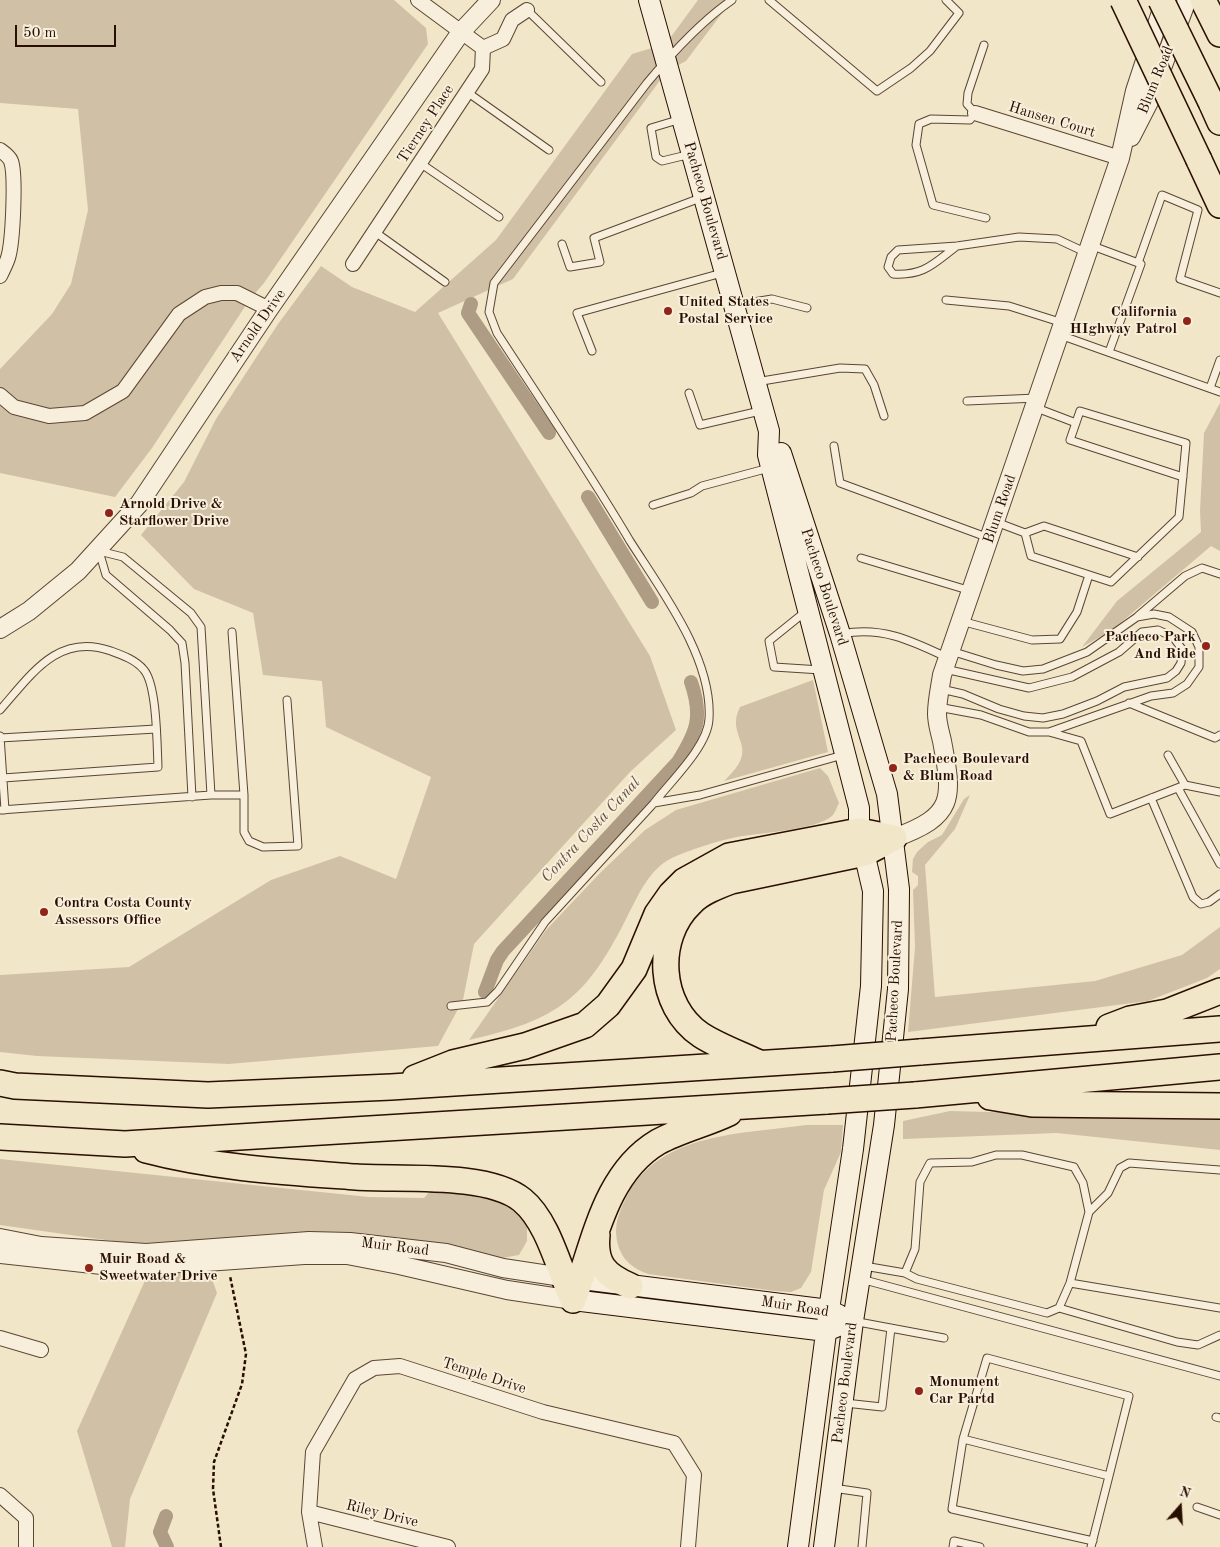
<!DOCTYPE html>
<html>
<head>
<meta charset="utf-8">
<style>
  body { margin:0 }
  #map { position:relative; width:1220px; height:1547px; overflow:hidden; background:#f2e6c8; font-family:"Old Standard TT",serif }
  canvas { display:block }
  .north { position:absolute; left:1155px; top:1482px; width:50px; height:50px; -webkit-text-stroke:4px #f7efdb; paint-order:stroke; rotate:19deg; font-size:14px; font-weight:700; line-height:20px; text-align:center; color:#290f01 }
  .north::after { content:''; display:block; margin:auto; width:18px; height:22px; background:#290f01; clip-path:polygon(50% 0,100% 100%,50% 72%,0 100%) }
  .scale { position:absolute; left:15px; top:25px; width:101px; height:22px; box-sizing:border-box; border:2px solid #290f01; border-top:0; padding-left:6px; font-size:15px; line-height:18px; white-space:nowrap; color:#290f01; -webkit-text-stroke:4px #f7efdb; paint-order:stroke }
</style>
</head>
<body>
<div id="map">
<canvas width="1220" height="1547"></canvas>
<div class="north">N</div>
<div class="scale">50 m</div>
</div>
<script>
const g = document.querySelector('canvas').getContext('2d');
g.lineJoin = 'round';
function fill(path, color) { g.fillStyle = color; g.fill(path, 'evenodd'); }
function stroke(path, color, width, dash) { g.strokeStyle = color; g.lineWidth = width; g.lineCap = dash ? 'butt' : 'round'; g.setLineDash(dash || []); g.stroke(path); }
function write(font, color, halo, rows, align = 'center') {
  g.font = font + ' "Old Standard TT",serif'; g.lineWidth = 4; g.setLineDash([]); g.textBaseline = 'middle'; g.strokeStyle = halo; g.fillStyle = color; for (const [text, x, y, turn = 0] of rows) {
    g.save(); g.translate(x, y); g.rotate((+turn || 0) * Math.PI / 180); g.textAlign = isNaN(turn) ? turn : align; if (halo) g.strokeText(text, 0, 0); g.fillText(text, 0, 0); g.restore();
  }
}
fill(new Path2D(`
  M0 0H394L426 28 428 44 264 283 250 299 152 448 115 497 0 473V369L52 314 71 284 88 210 78 109 0 103Z
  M698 0H732L686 61 667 71 513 279 438 313 650 656 676 730 630 772 474 944 463 1000 438 1046 229 1064 37 1056 0 1052V975L129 967 271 880 340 856 396 879 431 777 326 727 322 681 263 675 253 613 194 589 141 535 184 482 216 419 278 324 321 266 352 287 415 312 496 240 632 54 652 48 662 49Z
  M1220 403V551L1211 546 1111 631 1082 647 1117 601 1201 532 1200 511 1204 433Z
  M813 680 828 752 724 781C764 745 724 739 740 707Z
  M820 768 828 776 839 803C837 807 835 813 832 816 816 830 758 833 737 837 721 840 686 851 672 858 649 869 638 896 627 917 586 999 558 1020 469 1040L546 930 600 873 645 830 676 810Z
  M970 795 955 829 925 865 935 997 1095 981 1182 955 1220 927V969L1207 978 1148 1001 908 1032 915 947 913 890 918 885V876L912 872 913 859 917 852 928 842 942 835 964 799Z
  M950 1111 1220 1118V1150L1057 1133 903 1139V1121Z
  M806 1125H843L841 1152 824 1190 811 1272 801 1288 791 1292 775 1291 648 1274C628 1267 617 1254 616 1232 616 1219 621 1208 627 1196 660 1132 743 1134 806 1125Z
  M0 1159 369 1197 424 1198 431 1190C474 1193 495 1192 527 1223V1241L519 1255 502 1258 417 1241 351 1233 141 1245 14 1227 0 1225Z
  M206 1262 217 1293 130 1499 125 1547H112L77 1431 152 1265Z`), '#d0c1a6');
stroke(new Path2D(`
  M471 304 468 313 549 433
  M588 497 652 602
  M485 992 497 960 503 951 678 762C697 732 703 717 691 682
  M166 1516 160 1532 167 1547`), '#ae9d84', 14);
const service = new Path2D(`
  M732 0C700 22 672 53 647 83L494 283 489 312 497 333C542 402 588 470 630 541 661 590 713 658 709 719 708 746 671 781 654 803L700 795 843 755
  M769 0 877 91 911 68 930 51 959 13 946 0
  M527 10 601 82
  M984 45 968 93 967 104 975 113 970 120 931 119 919 124 916 145 933 205 986 218
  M467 92 549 150
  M681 119 651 128 656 157 662 161 691 154
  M420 163 499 217
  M375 232 445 282
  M562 244 570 267 600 262 594 238 703 197
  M1090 245 1141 264 1109 352
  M957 246C933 264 924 276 893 274L888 267 891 257 898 250 957 246 1019 237 1057 239 1087 253
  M1138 263 1162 195 1198 210 1180 279 1220 293
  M946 300 1009 306 1063 323
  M735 305 772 299 807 308
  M1060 335 1220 392
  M592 351 577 313 722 273
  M756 382 840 368 865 369 874 385 884 416
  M1210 388 1220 360
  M689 393 700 425 760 411
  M967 401 1037 398
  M1034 407 1076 423
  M834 446 840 483 989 538
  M653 505 691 493 702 486 769 468
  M996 522 1025 533 1031 556 1111 582 1179 517 1186 443 1080 411 1070 440 1183 477
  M1025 533 1044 526 1138 557
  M99 551 123 557 191 613 201 627 211 795
  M99 551 106 575 170 630 182 643 185 663 192 797
  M861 558 971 591
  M805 612 769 641 774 667 821 670
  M1138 616 1185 576 1202 568 1220 574
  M961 621 1032 640 1060 639 1077 612 1089 575
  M232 632 244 795V832L249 841 263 847 298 846 287 700
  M842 634C882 626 912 641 948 658
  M941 689 963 694 999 709 1024 716 1043 718 1063 714 1097 701 1124 687 1167 678 1176 671 1181 663 1182 649 1173 637 1158 630 1142 632 1119 652 1072 677 1029 688 945 669
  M1129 703 1215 738 1220 735
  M938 707 981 715 1029 732H1049L1151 696 1173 693 1187 684 1199 667V647L1192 632 1169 617 1154 614 1137 617 1087 652 1043 669 1023 671 996 665 951 651
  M0 710C31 675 58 632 111 651 122 655 136 660 144 670 157 685 157 745 158 767L3 778
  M1049 732 1081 741 1110 814 1185 785 1220 792
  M0 736 5 810
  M0 738 156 729
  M1168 755 1185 785
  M1178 788 1220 864
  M1151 798 1193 897 1201 904 1209 902 1220 894
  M0 810 211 795H244
  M451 1006 487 1002 498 991 545 922 654 803
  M864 1266 905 1273 917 1279 1047 1313 1059 1308 1070 1283 1089 1212 1108 1193 1120 1168 1129 1163 1220 1170
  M905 1273 915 1249 920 1182 930 1163 972 1162 996 1155H1022L1074 1167 1083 1183 1089 1212
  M861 1279 1220 1376
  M1070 1283 1220 1308
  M1059 1308 1177 1342 1198 1345 1220 1335
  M853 1321 944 1338
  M845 1403 882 1407 891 1328
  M1216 1417 1220 1418
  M963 1439 987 1358 1129 1396 1109 1476
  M833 1488 867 1493 862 1547
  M1197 1507 1220 1515
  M953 1547 954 1541 980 1547
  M1091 1547 1109 1476 963 1439 952 1509 1093 1541`);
const minor = new Path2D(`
  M418 0 483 48
  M975 113 1120 158
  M0 150C4 153 9 156 11 161 16 175 13 242 8 258 6 264 3 270 0 276
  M353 264 482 69 483 48 503 39 512 20 527 10
  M0 395 14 407 49 416 85 413 123 391 179 314 205 297 221 293H237L269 309
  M0 1338 41 1350
  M0 1495 26 1518V1547
  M309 1512 448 1547
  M315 1547 309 1512 313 1452 355 1379 374 1368 400 1366 543 1412 674 1443 694 1475 688 1547`);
const tertiary = new Path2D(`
  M1131 137 1151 98 1187 0
  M0 629 29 611 78 571 139 504 269 309 461 32 491 0
  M894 838C955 816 953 799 942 741 940 732 937 723 937 714 937 701 940 688 942 675L1120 158 1135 91 1165 0
  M0 1238 41 1246 146 1253 309 1241 350 1242 446 1253 503 1268 562 1277
  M0 1254 111 1266 206 1262 304 1255H347L399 1265 507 1290 573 1300`);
const secondary = new Path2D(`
  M649 0 769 431 768 455 859 808V831L873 891 871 986 853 1149 829 1310 798 1547
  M781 453 840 634 887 794 899 889 898 989 884 1125 853 1321 824 1547
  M566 1277 829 1310 839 1315
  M573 1300 826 1331 838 1326`);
const motorway = new Path2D(`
  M1203 0 1220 34
  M1211 102 1220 122
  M1199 160 1220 205
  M1109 1027 1130 1019 1167 1012 1220 991
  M920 1052 1220 1029
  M757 1062C738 1053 718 1046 701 1035 658 1006 654 938 691 903 701 892 718 886 731 881L865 853 894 838
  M415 1078 453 1063 525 1046 585 1025 608 1005 634 969 657 914 671 894 684 881 729 856 859 831 894 838
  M0 1083 15 1086 208 1095 391 1087 832 1059
  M915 1095 1220 1067
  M990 1097 1032 1104 1220 1106
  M0 1137 125 1144 827 1101
  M146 1150C214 1168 286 1172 356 1177 400 1180 488 1172 522 1200 548 1221 559 1269 573 1300
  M597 1235C594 1264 605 1275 630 1286
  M573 1300C594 1245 604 1174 658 1142 680 1130 706 1124 729 1113`);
stroke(service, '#5b4533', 9);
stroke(minor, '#5b4533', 16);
stroke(tertiary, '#5b4533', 20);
stroke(secondary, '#290f01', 22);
stroke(motorway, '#290f01', 28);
stroke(new Path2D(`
  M221 1547 213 1489 214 1462 242 1384 246 1354 230 1276`), '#290f01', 2.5, [4, 2.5]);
stroke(service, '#f7efdb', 7);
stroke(minor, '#f7efdb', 14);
stroke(tertiary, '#f7efdb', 18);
stroke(secondary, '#f7efdb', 20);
stroke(motorway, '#f2e6c8', 25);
const motorwayBridge = new Path2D(`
  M1123 0 1199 160
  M1161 0 1211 102
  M832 1059 920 1052
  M827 1101 915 1095`);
stroke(motorwayBridge, '#290f01', 28, []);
stroke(motorwayBridge, '#f2e6c8', 25);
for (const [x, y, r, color] of [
  [668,311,5,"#8f2418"],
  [1187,321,5,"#8f2418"],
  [109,513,5,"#8f2418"],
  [1206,646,5,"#8f2418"],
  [893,768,5,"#8f2418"],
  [44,912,5,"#8f2418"],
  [89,1268,5,"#8f2418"],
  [919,1391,5,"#8f2418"]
]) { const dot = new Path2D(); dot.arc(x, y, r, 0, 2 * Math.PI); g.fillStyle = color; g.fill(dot); stroke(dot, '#f7efdb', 2); }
write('15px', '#290f01', '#f7efdb', [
  ["Blum Road",1156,80,-68],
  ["Hansen Court",1052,120,17],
  ["Tierney Place",426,124,-57],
  ["Pacheco Boulevard",705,201,74],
  ["Arnold Drive",258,326,-55],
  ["Blum Road",1000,509,-71],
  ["Pacheco Boulevard",824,587,72],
  ["Pacheco Boulevard",895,981,-87],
  ["Muir Road",395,1247,7],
  ["Muir Road",795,1307,9],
  ["Temple Drive",484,1376,18],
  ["Pacheco Boulevard",845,1383,-83],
  ["Riley Drive",382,1514,14]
]);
write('bold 15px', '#290f01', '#f7efdb', [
  ["United States",678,302],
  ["Postal Service",678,319],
  ["California",1177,312,"right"],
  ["HIghway Patrol",1177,329,"right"],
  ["Arnold Drive &",119,504],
  ["Starflower Drive",119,521],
  ["Pacheco Park",1196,637,"right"],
  ["And Ride",1196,654,"right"],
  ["Pacheco Boulevard",903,759],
  ["& Blum Road",903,776],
  ["Contra Costa County",54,903],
  ["Assessors Office",54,920],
  ["Muir Road &",99,1259],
  ["Sweetwater Drive",99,1276],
  ["Monument",929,1382],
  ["Car Partd",929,1399]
], 'left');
write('italic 16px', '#654f3c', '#f7efdb', [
  ["Contra Costa Canal",591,830,-47]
]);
</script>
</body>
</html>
